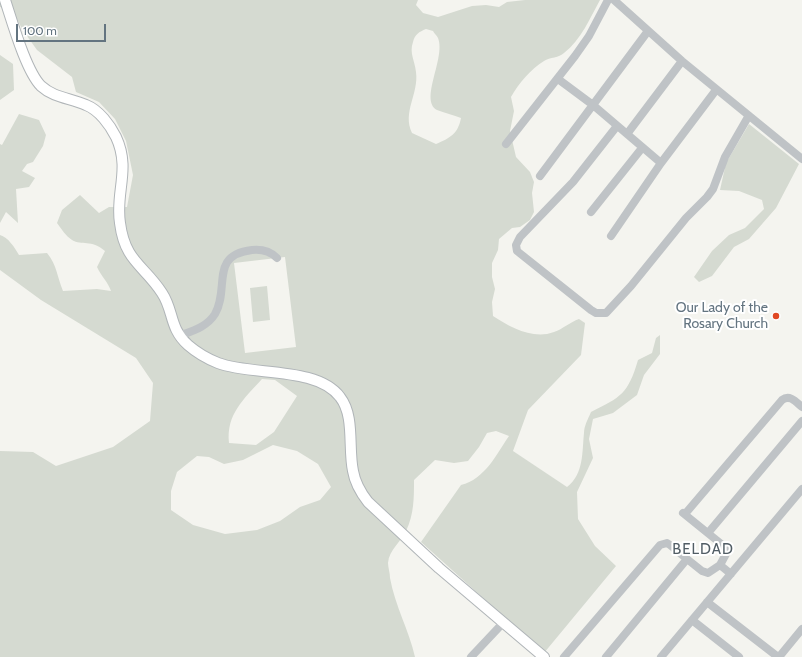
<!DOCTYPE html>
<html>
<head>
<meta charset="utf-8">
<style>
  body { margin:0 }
  #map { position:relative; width:802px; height:657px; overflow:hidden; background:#f4f4ef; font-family:Cabin,sans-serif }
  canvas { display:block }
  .scale { position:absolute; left:16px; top:24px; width:90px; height:18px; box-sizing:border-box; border:2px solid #637480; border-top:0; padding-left:5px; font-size:12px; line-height:14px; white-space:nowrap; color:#637480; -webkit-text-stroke:3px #fff; paint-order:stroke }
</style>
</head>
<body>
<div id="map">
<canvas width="802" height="657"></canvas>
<div class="scale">100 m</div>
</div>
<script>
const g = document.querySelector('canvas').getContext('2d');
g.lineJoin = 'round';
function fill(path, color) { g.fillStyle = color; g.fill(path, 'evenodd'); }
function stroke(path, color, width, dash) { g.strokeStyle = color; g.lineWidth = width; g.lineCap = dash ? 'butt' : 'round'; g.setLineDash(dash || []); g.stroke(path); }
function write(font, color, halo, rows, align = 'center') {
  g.font = font + ' Cabin,sans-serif'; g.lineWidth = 4; g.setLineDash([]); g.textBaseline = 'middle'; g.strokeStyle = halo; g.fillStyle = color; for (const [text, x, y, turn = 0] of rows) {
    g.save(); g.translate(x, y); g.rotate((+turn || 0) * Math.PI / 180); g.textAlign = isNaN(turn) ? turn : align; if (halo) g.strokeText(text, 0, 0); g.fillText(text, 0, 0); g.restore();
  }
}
fill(new Path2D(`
  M0 0H418L416 5 423 13 438 17 472 6 486 5 499 7 507 2 525 0H600C590 18 581 40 564 53 559 58 550 57 544 61 531 69 519 83 511 97L514 111 510 131 516 157 530 172 534 182 532 193 534 212 530 220 520 227 512 228 499 239 498 250 492 263V277L495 289 492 302 493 316C510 327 533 340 554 332 563 329 570 322 579 319L585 323 581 355 528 410 513 451 567 487C584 474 582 452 584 433 584 426 588 419 591 412 621 397 628 394 638 360L652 353 656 338 660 335V354L644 375 637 395 613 413 593 419 589 439 593 458 577 492 578 519 595 546 616 566 544 653 421 542 461 485C485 479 496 455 509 436L496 431 487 433 479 447 468 461 454 463 435 460 414 480C414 498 414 514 406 531 401 542 389 550 388 563 388 567 390 573 390 578 395 606 409 630 415 657H0V451L33 452 56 466 113 447 150 421 153 383 136 358 41 300 0 270V235C8 237 15 248 19 255L47 253C57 265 57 277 63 291L97 289 111 291C108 282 101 276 97 267L105 251C91 239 82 246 72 240 66 236 62 230 57 223L62 210 80 195 99 213 109 207H127L133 175 126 141 115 119 99 102 76 92 72 77 37 50 22 29 12 9 0 7ZM426 29 433 31C434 33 437 36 438 38 446 58 419 100 437 110 444 113 454 115 461 118 458 134 450 138 436 144L412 133C402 112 419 94 416 72 415 61 409 53 413 42 415 34 419 32 426 29ZM285 257 296 347 245 353 234 263ZM262 379 275 380 297 396 274 432 256 445 229 443C226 414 244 399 262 379ZM273 445 297 451 318 464 331 487 320 500 300 507 280 521 257 530 225 534 193 525 171 510V491L177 472 197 456 209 457 224 464 243 460Z
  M0 55 13 64 14 90 0 100Z
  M19 114 39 120 46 135 43 146 33 162 27 164 22 171 35 178 29 187 16 189 18 223 6 212 0 223V144L2 145Z
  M749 124 799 164 776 208 749 239 734 247 712 276 699 282 694 277 712 251 729 235 745 228 764 209 762 200 739 191 720 190 726 163Z
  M267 286 270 320 253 322 250 288Z`), '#d5dad1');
const major = new Path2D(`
  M5 0C12 21 26 71 41 86 54 98 71 98 86 105 99 110 110 125 116 137 131 169 115 193 120 223 125 262 144 265 162 293 174 311 169 328 188 345 196 352 208 359 218 363 252 376 317 366 340 397 355 416 348 448 353 471 355 483 361 493 368 502L439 568 544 657`);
stroke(major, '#b0b5b8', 12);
stroke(new Path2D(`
  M614 0 682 61 802 159
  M558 79 593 105 661 163
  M617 126 573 182 520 237 516 245 517 251 522 255 591 310 596 313H606L631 286 686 218 707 197 713 189 725 157 748 117
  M627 134 682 61
  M506 144 575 56 589 36 608 0
  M540 176 648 31
  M591 212 642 148
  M611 236 661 163 716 90
  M179 336C192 331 207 327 215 314 230 288 209 255 252 250 262 249 270 251 277 258
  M683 513 725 547 726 554 720 565
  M685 514 782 400C790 394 796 402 802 407
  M708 533 802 421
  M707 602 778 657
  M692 620 739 657
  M471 657 503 623
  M564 657 660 545 667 543 670 545 687 559
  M606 657 687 559 702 571 708 573 720 565 731 574
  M661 657 802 489
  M779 657 802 629`), '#bfc3c6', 8);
stroke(major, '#fff', 10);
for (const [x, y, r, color] of [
  [776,316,4,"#e04723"]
]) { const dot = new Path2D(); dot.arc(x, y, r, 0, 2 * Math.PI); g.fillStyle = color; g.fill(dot); stroke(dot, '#fff', 1.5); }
write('14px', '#637480', '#fff', [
  ["Our Lady of the",768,308],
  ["Rosary Church",768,324]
], 'right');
g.letterSpacing = '1px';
write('15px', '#515d65', '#fff', [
  ["BELDAD",703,550]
]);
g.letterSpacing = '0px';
</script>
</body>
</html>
